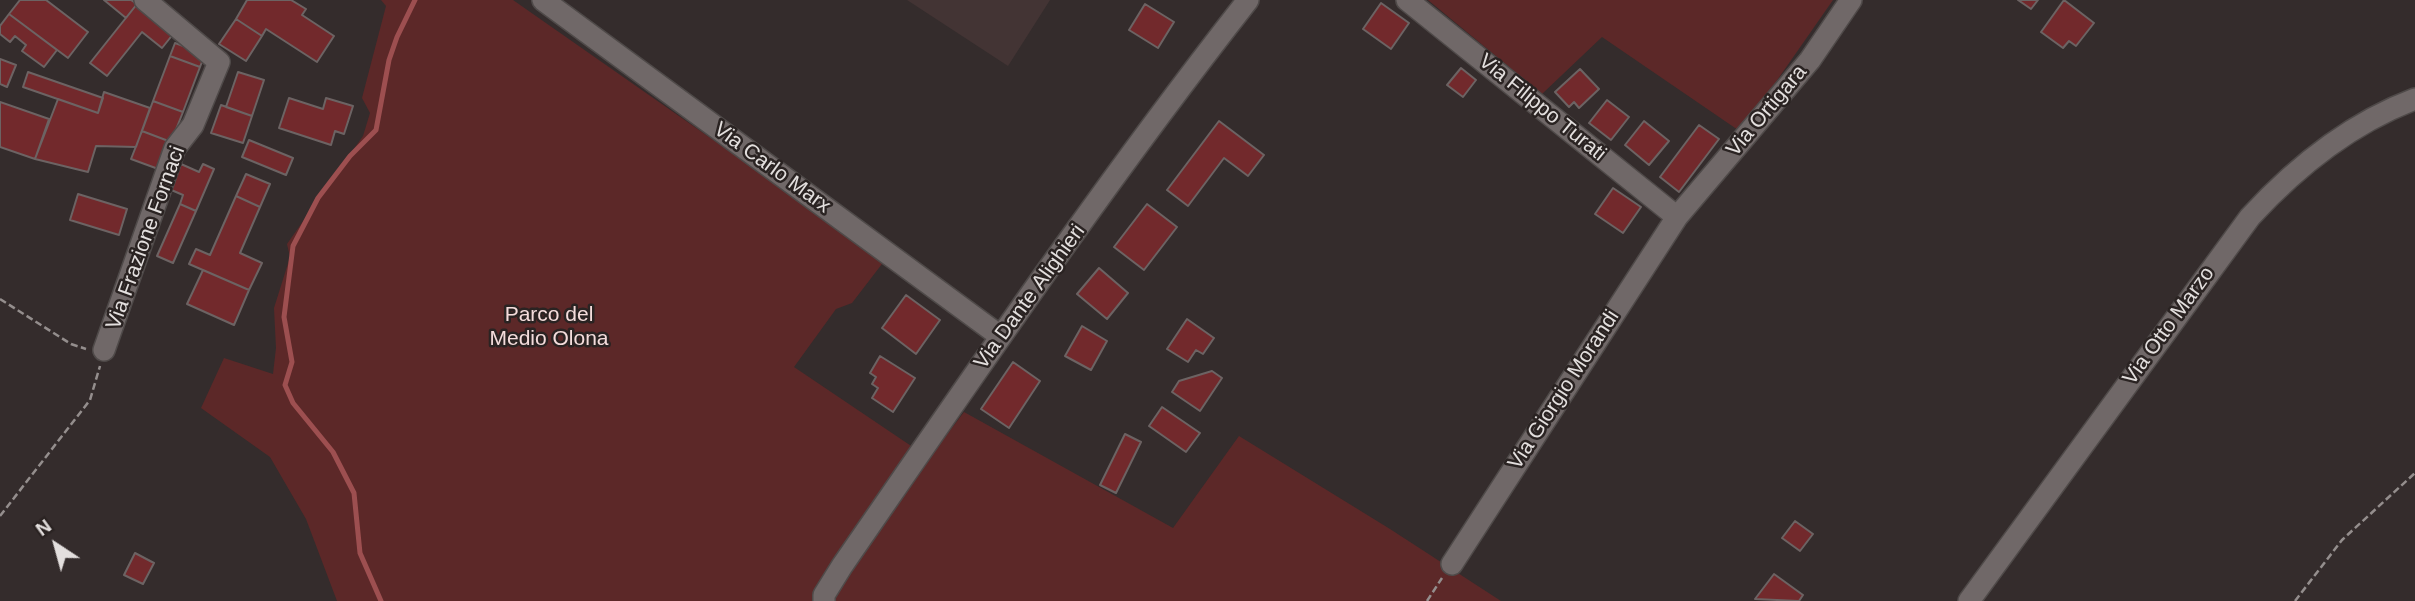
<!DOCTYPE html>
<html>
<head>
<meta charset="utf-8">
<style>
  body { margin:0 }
  #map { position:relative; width:2415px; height:601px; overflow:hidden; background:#342c2c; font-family:Arial,sans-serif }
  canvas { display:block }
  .north { position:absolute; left:21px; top:510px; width:70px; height:70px; -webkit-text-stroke:5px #2a2322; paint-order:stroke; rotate:324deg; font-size:19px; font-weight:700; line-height:28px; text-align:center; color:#e3dfde }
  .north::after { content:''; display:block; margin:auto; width:24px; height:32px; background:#e3dfde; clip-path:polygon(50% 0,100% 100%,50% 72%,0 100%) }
</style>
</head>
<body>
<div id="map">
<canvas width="2415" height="601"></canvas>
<div class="north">N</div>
</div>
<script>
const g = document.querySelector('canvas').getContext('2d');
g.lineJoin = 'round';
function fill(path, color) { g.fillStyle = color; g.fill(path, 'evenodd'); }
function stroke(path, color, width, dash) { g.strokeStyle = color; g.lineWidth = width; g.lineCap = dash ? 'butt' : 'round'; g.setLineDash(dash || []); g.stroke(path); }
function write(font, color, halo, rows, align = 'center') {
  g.font = font + ' Arial,sans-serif'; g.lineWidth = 5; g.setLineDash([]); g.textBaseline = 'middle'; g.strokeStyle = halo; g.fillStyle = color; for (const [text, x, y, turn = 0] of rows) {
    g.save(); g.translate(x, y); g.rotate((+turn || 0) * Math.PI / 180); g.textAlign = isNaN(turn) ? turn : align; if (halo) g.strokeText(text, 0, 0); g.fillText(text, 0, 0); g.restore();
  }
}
fill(new Path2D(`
  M907 0H1050L1008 66Z`), '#433434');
fill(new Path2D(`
  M381 0H513L885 260 852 303 836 309 794 367 929 458 964 412 1173 528 1239 436 1390 529 1501 601H337L306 519 270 457 201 408 224 358 273 374 276 348 274 308 290 257 287 244 363 136 370 113 362 98 386 6Z
  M1428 0H1833L1741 132 1602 37 1542 94Z`), '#5c2828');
stroke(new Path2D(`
  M381 601 360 553 354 493 333 452 293 403 285 385 292 362 284 317 293 246 318 198 350 156 376 130 389 60 397 37 415 0`), '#9d4f50', 5);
const building = new Path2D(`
  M20 0H46L88 32 68 58 9 14Z
  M104 0H131L137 4 126 18Z
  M247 0H291L306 9 302 15 334 36 317 62 266 29 262 36 236 19Z
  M2018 0H2038L2031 9Z
  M2064 0 2094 23 2076 46 2069 41 2063 48 2041 32Z
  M1381 3 1409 23 1391 49 1363 29Z
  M137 4 174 33 162 48 142 32 107 76 90 63Z
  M1145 4 1174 22 1158 48 1129 30Z
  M9 14 57 50 44 67 22 51 26 45 15 36 10 42 0 34V26Z
  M236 19 262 36 246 61 219 44Z
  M175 43 205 54 200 67 170 56Z
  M170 56 200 67 183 112 153 101Z
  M0 59 16 65 7 87 0 84Z
  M1461 68 1476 80 1463 97 1447 85Z
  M1580 69 1599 89 1579 108 1574 102 1569 107 1555 92Z
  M28 72 103 98 98 113 23 87Z
  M238 72 264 80 252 116 226 107Z
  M104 92 150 108 136 147 96 146 88 172 35 159 58 99 98 113Z
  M289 98 323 109 326 98 353 106 344 134 335 131 331 145 279 128Z
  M1607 100 1629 117 1611 140 1589 123Z
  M153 101 183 112 171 142 142 131Z
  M0 102 49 119 35 159 0 147Z
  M221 105 252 116 243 143 211 133Z
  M1219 121 1264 155 1248 176 1224 158 1188 206 1167 190Z
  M1644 121 1669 141 1649 165 1625 145Z
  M1699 125 1719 139 1679 192 1660 177Z
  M142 131 171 142 161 170 131 159Z
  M249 140 293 158 286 175 242 157Z
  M181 164 199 172 203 164 214 169 196 211 180 204 183 195 169 189Z
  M246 174 270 184 260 207 236 196Z
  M1613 188 1641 207 1623 233 1595 214Z
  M78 194 127 209 119 235 70 220Z
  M236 196 260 207 240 253 262 263 249 290 189 264 196 249 210 255Z
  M180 204 196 211 173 263 157 256Z
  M1147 204 1177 227 1144 270 1114 247Z
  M1099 268 1128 293 1107 319 1077 294Z
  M203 270 249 290 234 325 187 304Z
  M906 295 940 320 916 354 882 328Z
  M1187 319 1214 338 1203 354 1196 350 1188 362 1167 349Z
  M1082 326 1107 341 1091 370 1065 356Z
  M880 356 915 378 893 412 872 398 878 388 872 384 876 377 870 373Z
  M1013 362 1040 381 1009 428 981 409Z
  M1212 371 1222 378 1200 411 1172 392 1179 381Z
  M1162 407 1200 433 1186 452 1149 426Z
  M1125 434 1141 442 1116 493 1100 485Z
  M1795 521 1813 534 1800 551 1782 538Z
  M135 553 154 563 143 584 124 575Z
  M1774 574 1803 595 1799 601 1755 599Z`);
fill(building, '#72292c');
stroke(building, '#6c6363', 2);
const minor = new Path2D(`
  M543 0 1000 336
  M1407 0 1677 217
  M104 350 175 148 193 125 219 62 145 0
  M1452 564 1677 217 1810 60 1851 0
  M824 601V595L842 566C974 375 1105 182 1248 0
  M1969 601 2250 217C2296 167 2351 123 2415 99`);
stroke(minor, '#4f4a49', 24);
stroke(new Path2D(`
  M0 299 71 344 86 349
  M0 516 90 400 100 366
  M1427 601 1442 578
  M2295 601 2342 540 2415 473`), '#948e8d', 2.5, [7, 3.5]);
stroke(minor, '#706868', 21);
write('21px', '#e3dfde', '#2a2322', [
  ["Via Filippo Turati",1542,108,39],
  ["Via Ortigara",1767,111,-50],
  ["Via Carlo Marx",772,168,36],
  ["Via Frazione Fornaci",146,238,-70],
  ["Via Dante Alighieri",1030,297,-54],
  ["Via Otto Marzo",2169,326,-54],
  ["Via Giorgio Morandi",1564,390,-57]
]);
write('21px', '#f4dcdb', '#2a2322', [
  ["Parco del",549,315],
  ["Medio Olona",549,339]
]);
</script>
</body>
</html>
